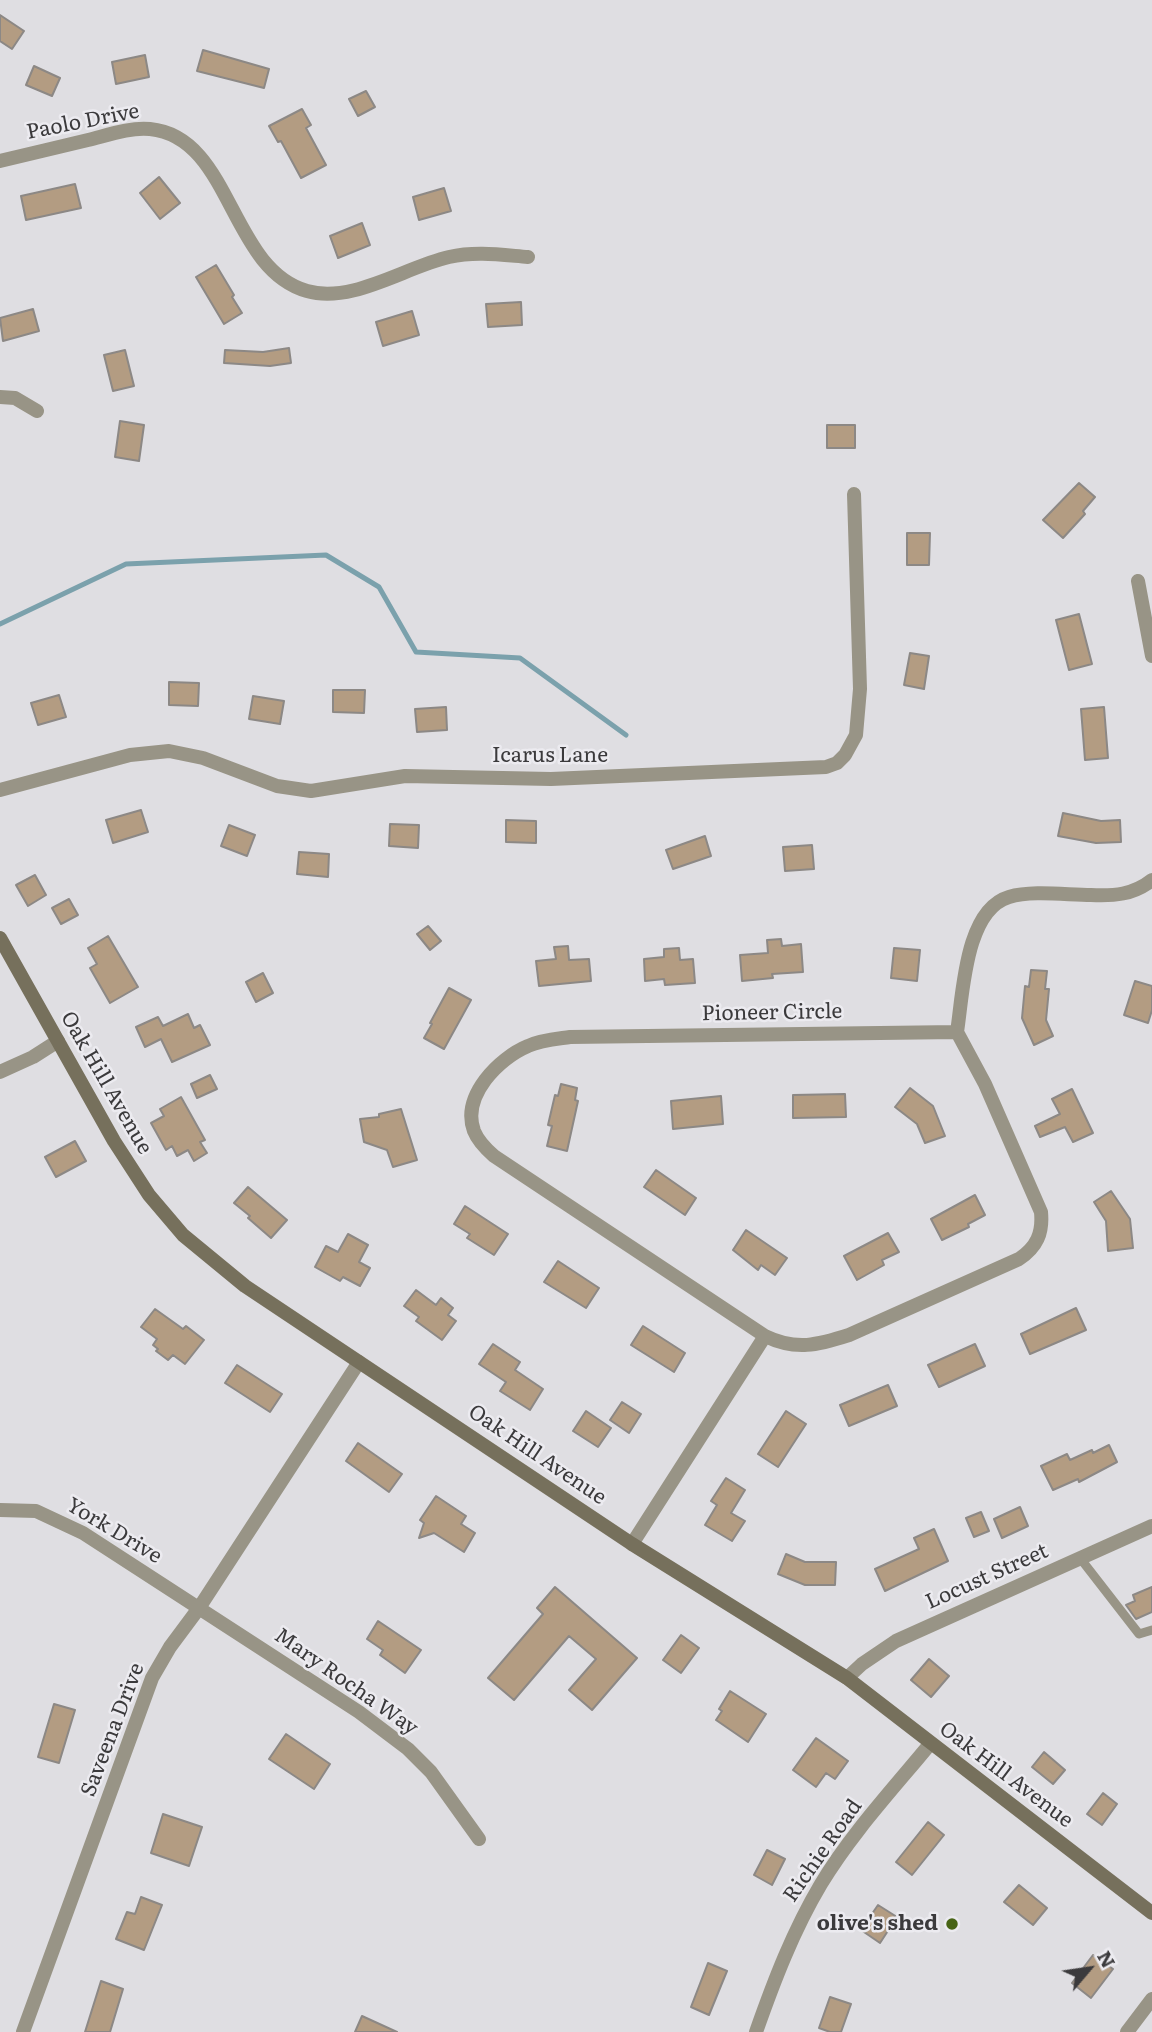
<!DOCTYPE html>
<html>
<head>
<meta charset="utf-8">
<style>
  body { margin:0 }
  #map { position:relative; width:1152px; height:2032px; overflow:hidden; background:#dfdee2; font-family:Literata,serif }
  canvas { display:block }
  .north { position:absolute; left:1054px; top:1934px; width:70px; height:70px; -webkit-text-stroke:5px #ecebf0; paint-order:stroke; rotate:61deg; font-size:19px; font-weight:700; line-height:28px; text-align:center; color:#3b3a3c }
  .north::after { content:''; display:block; margin:auto; width:24px; height:32px; background:#3b3a3c; clip-path:polygon(50% 0,100% 100%,50% 72%,0 100%) }
</style>
</head>
<body>
<div id="map">
<canvas width="1152" height="2032"></canvas>
<div class="north">N</div>
</div>
<script>
const g = document.querySelector('canvas').getContext('2d');
g.lineJoin = 'round';
function stroke(path, color, width, dash) { g.strokeStyle = color; g.lineWidth = width; g.lineCap = dash ? 'butt' : 'round'; g.setLineDash(dash || []); g.stroke(path); }
function fill(path, color) { g.fillStyle = color; g.fill(path, 'evenodd'); }
function write(font, color, halo, rows, align = 'center') {
  g.font = font + ' Literata,serif'; g.lineWidth = 5; g.setLineDash([]); g.textBaseline = 'middle'; g.strokeStyle = halo; g.fillStyle = color; for (const [text, x, y, turn = 0] of rows) {
    g.save(); g.translate(x, y); g.rotate((+turn || 0) * Math.PI / 180); g.textAlign = isNaN(turn) ? turn : align; if (halo) g.strokeText(text, 0, 0); g.fillText(text, 0, 0); g.restore();
  }
}
stroke(new Path2D(`
  M0 624 126 564 326 555 379 587 416 652 520 658 626 735`), '#7ba1ac', 5);
const building = new Path2D(`
  M0 15 24 31 12 49 0 41Z
  M203 50 269 69 264 88 197 71Z
  M145 55 149 77 116 84 112 62Z
  M34 66 60 78 52 96 26 85Z
  M366 91 375 107 358 116 349 99Z
  M302 109 311 125 306 128 326 165 301 178 281 141 278 142 269 126Z
  M159 177 180 203 160 219 140 193Z
  M75 184 81 208 26 220 21 196Z
  M444 188 451 211 419 220 413 197Z
  M362 223 370 245 338 258 330 236Z
  M216 265 234 295 232 297 242 313 224 324 196 277Z
  M521 302 522 325 488 327 486 304Z
  M33 309 39 331 3 341 0 318Z
  M412 311 419 335 383 346 376 322Z
  M289 348 291 363 270 366 224 363 225 350 263 352Z
  M125 350 134 386 113 391 104 355Z
  M120 421 144 425 139 461 115 457Z
  M827 425H855V448H827Z
  M1079 483 1095 497 1083 511 1085 514 1063 538 1043 520Z
  M907 533H930L929 565H907Z
  M1079 614 1092 664 1069 670 1056 620Z
  M910 653 929 656 924 689 904 685Z
  M169 682 199 683 198 706 169 705Z
  M333 690H365L364 713 333 712Z
  M59 695 66 717 38 725 31 703Z
  M253 696 284 701 280 724 249 719Z
  M446 707 447 730 417 732 415 709Z
  M1104 707 1108 758 1085 760 1081 709Z
  M141 810 148 832 113 843 106 820Z
  M1063 813 1101 821 1120 820 1121 842 1096 843 1058 836Z
  M506 820 536 821V843L506 842Z
  M390 824 419 825 418 848 389 846Z
  M229 825 255 835 247 856 221 846Z
  M705 836 711 856 673 869 666 850Z
  M812 845 814 869 785 871 783 847Z
  M299 852 329 854 328 877 297 874Z
  M35 875 46 895 28 906 16 885Z
  M69 899 78 915 61 924 52 908Z
  M428 926 441 941 430 950 417 934Z
  M108 936 138 987 110 1003 90 968 97 964 88 948Z
  M781 939 782 946 801 944 803 972 772 974 773 978 742 981 740 955 768 953 767 940Z
  M568 946 569 960 589 959 591 981 539 986 536 961 556 959 554 947Z
  M679 948 680 960 693 959 695 983 665 985 664 979 645 981 644 959 664 957V949Z
  M894 948 920 950 917 981 891 978Z
  M1031 970 1047 971 1045 989H1049L1046 1020 1053 1036 1034 1045 1022 1018 1025 986 1029 987Z
  M263 973 273 993 256 1002 246 982Z
  M1135 981 1152 986V1010L1148 1023 1124 1015Z
  M449 988 471 1000 444 1049 424 1038 432 1024 430 1023Z
  M188 1014 194 1028 200 1025 210 1045 172 1062 161 1039 145 1047 136 1027 158 1017 163 1026Z
  M210 1075 217 1089 197 1098 191 1084Z
  M561 1084 577 1088 575 1100 578 1101 567 1151 547 1146 552 1126 548 1125 555 1095 558 1096Z
  M910 1088 933 1106 945 1136 925 1143 917 1124 895 1107Z
  M1072 1089 1093 1133 1073 1142 1065 1127 1040 1137 1035 1126 1060 1114 1052 1099Z
  M845 1094 846 1117 793 1118V1095Z
  M721 1096 723 1124 673 1129 671 1101Z
  M181 1097 205 1140 200 1142 207 1153 194 1161 188 1150 177 1156 172 1146 166 1150 151 1123 164 1116 160 1109Z
  M401 1109 417 1160 393 1167 387 1150 364 1142 360 1119 379 1117V1114Z
  M75 1141 86 1161 56 1177 45 1157Z
  M656 1170 696 1198 685 1215 644 1187Z
  M248 1187 287 1220 271 1238 248 1218 250 1216 234 1203Z
  M1111 1191 1130 1219 1133 1248 1108 1251 1106 1221 1094 1202Z
  M975 1195 985 1215 968 1224 969 1227 942 1240 931 1219Z
  M465 1206 508 1234 494 1255 467 1238 470 1234 454 1224Z
  M746 1230 787 1258 775 1275 761 1265 758 1270 733 1250Z
  M888 1233 899 1252 882 1260 884 1265 857 1280 844 1256Z
  M348 1234 368 1245 359 1262 370 1268 360 1286 343 1277 340 1281 315 1267 326 1246 338 1252Z
  M558 1261 599 1288 586 1308 544 1282Z
  M416 1290 436 1305 441 1298 453 1308 448 1315 456 1321 442 1340 416 1321 419 1317 404 1306Z
  M1076 1308 1086 1330 1030 1354 1021 1334Z
  M155 1309 183 1329 186 1326 204 1340 185 1364 173 1355 168 1360 156 1351 158 1349 153 1345 157 1339 141 1327Z
  M643 1326 685 1353 674 1372 631 1345Z
  M493 1344 520 1362 515 1370 543 1389 530 1410 500 1391 506 1382 479 1364Z
  M975 1344 985 1366 939 1387 928 1365Z
  M237 1365 282 1394 270 1412 225 1383Z
  M888 1385 897 1406 849 1426 840 1405Z
  M622 1402 641 1414 629 1433 610 1420Z
  M586 1411 611 1428 598 1447 573 1431Z
  M786 1411 806 1424 778 1467 758 1454Z
  M358 1443 402 1474 389 1492 346 1461Z
  M1109 1445 1117 1462 1079 1482 1078 1479 1053 1490 1041 1466 1067 1454 1070 1460 1092 1450 1093 1453Z
  M726 1478 745 1490 731 1513 745 1521 732 1541 705 1525 717 1505 711 1501Z
  M436 1496 466 1516 461 1524 475 1533 464 1552 434 1533 419 1538 424 1523 420 1520Z
  M1020 1507 1028 1526 1002 1538 994 1519Z
  M981 1512 989 1531 974 1537 966 1518Z
  M934 1529 948 1561 885 1591 875 1569 919 1549 914 1538Z
  M786 1554 805 1562H836L835 1585H805L778 1574Z
  M555 1587 637 1658 592 1710 569 1690 596 1659 569 1636 514 1700 488 1678 543 1614 537 1608Z
  M1152 1587V1612L1136 1619 1126 1605 1135 1601 1133 1595Z
  M378 1621 421 1650 405 1673 380 1655 383 1650 367 1639Z
  M681 1635 699 1648 681 1673 663 1660Z
  M929 1659 949 1676 931 1697 911 1680Z
  M730 1691 766 1714 748 1742 716 1720 722 1711 719 1709Z
  M54 1704 75 1710 59 1763 38 1757Z
  M286 1734 330 1764 314 1789 269 1759Z
  M816 1738 848 1761 835 1779 826 1773 816 1787 793 1770Z
  M1044 1752 1065 1770 1053 1784 1032 1767Z
  M1103 1793 1117 1804 1102 1825 1087 1814Z
  M163 1814 202 1827 189 1866 151 1853Z
  M928 1822 944 1835 912 1875 896 1862Z
  M767 1850 785 1859 772 1885 754 1875Z
  M1019 1885 1047 1908 1033 1925 1004 1902Z
  M141 1897 162 1905 144 1950 116 1939 127 1912 135 1914Z
  M878 1905 897 1917 880 1943 861 1930Z
  M1093 1955 1113 1969 1091 1998 1072 1983Z
  M708 1963 727 1971 709 2015 691 2007Z
  M101 1981 123 1989 110 2032H85Z
  M830 1997 851 2004 841 2032H830L819 2028Z
  M362 2016 397 2032H355Z`);
fill(building, '#b39c82');
stroke(building, '#8c8885', 2);
stroke(new Path2D(`
  M1080 1558 1139 1634 1152 1630`), '#989486', 9);
stroke(new Path2D(`
  M0 161C29 154 59 147 88 140 108 135 130 127 150 129 232 137 229 269 307 291 352 304 405 267 449 257 476 251 502 255 528 257
  M0 397 15 398 37 411
  M1138 581 1152 656
  M0 790 130 755 169 751 203 758 277 786 311 791 405 776 551 779 826 767 837 763 845 755 856 735 860 689 854 494
  M957 1032C963 994 965 910 1009 897 1032 890 1067 895 1091 895 1114 896 1133 895 1152 880
  M0 1072 33 1057 58 1041
  M0 1510 36 1511 83 1533 359 1712 408 1749 431 1772 479 1839
  M632 1544 765 1336C796 1351 818 1345 849 1335L1019 1259C1037 1247 1043 1233 1041 1212L985 1084 957 1032 570 1037C556 1039 541 1040 528 1046 499 1058 461 1096 474 1131 478 1141 486 1149 494 1156L765 1336
  M847 1678 862 1664 896 1641 1152 1526
  M23 2032 152 1678 170 1647 199 1608 359 1362
  M756 2032C774 1981 793 1931 821 1884 851 1834 893 1789 930 1744
  M1127 2032 1152 1999`), '#989486', 14);
stroke(new Path2D(`
  M0 938 114 1141 149 1195 183 1235 245 1286 632 1544 847 1678 1152 1913`), '#76705c', 14);
for (const [x, y, r, color] of [
  [952,1924,7,"#486416"]
]) { const dot = new Path2D(); dot.arc(x, y, r, 0, 2 * Math.PI); g.fillStyle = color; g.fill(dot); stroke(dot, '#ecebf0', 2.5); }
write('21px', '#3b3a3c', '#ecebf0', [
  ["Paolo Drive",83,122,-11],
  ["Icarus Lane",550,756],
  ["Pioneer Circle",772,1013,-1],
  ["Oak Hill Avenue",106,1083,60],
  ["Oak Hill Avenue",537,1455,34],
  ["York Drive",114,1531,31],
  ["Locust Street",987,1577,-24],
  ["Mary Rocha Way",346,1682,35],
  ["Saveena Drive",113,1730,-69],
  ["Oak Hill Avenue",1006,1775,37],
  ["Richie Road",823,1851,-55]
]);
write('bold 21px', '#3b3a3c', '#ecebf0', [
  ["olive's shed",938,1924]
], 'right');
</script>
</body>
</html>
